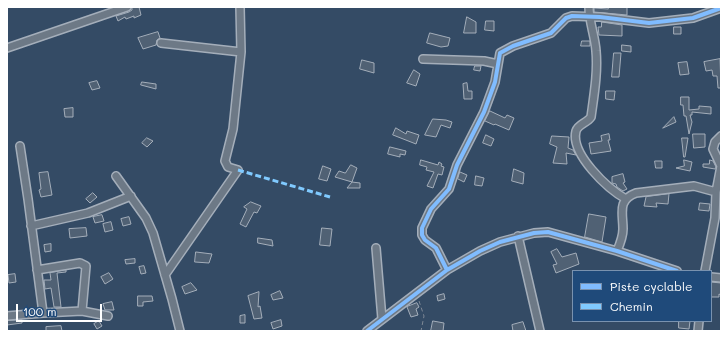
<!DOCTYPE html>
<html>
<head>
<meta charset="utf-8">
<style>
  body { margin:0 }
  #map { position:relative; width:728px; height:338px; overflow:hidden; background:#344b65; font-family:Mali,sans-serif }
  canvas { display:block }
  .frame { position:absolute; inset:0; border:8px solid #fff; pointer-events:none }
  .legend { position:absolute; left:572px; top:270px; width:140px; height:52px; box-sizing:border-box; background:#1f4a7a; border:1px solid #7992af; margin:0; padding:5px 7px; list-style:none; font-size:12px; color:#fff }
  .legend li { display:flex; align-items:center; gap:8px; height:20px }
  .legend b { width:20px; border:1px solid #7992af }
  .scale { position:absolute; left:16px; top:304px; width:86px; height:18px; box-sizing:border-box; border:2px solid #fff; border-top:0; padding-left:5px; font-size:12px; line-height:14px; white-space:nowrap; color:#fff; -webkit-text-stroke:3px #1f4a7a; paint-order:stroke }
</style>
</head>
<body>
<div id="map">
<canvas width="728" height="338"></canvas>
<div class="frame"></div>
<ul class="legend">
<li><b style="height:5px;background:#80bcff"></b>Piste cyclable</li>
<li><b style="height:5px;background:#80caff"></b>Chemin</li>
</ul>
<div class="scale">100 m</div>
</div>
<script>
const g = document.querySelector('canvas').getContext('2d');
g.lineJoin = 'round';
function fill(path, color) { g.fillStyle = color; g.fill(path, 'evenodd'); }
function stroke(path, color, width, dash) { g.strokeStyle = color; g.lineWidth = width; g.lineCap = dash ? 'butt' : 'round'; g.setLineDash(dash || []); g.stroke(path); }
const building = new Path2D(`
  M139 7 141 15 134 18V16L126 19 125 17 118 21 116 16 129 12 132 10V8Z
  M608 7H627V15L594 12V8L608 9Z
  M467 17 476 22V33H464Z
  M486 21H494V31L485 30Z
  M602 22 622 25V36L599 35 598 27H601Z
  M674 27H681V34H674Z
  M158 32 160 38 157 40 156 45 143 49 138 38Z
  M430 33 450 38 448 46 441 47 427 43Z
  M582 41H590V46H581Z
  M622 45 631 46V52L622 51Z
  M614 53H621L619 77H612Z
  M720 59 721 88H718L717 76H713L712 70 706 71 704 62Z
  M362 60 374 63V73L360 69Z
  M687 62 689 74 680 75 678 63Z
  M475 66H481L480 71 474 70Z
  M414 70 420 74 416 86 407 83Z
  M97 81 100 88 92 90 89 83Z
  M142 82 156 84V89L141 85Z
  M467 83 468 91H472V99H464L463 84Z
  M606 91H615L614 100 606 99Z
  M681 97H689V110L699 109V106L711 107V114L692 112V115H690L692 122 689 134 686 116H684L683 105H681Z
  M73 108V117H65L64 109Z
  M490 111 505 118 507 115 514 118 509 130 495 124 494 125 485 121Z
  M674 117 676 122 663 128Z
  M433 119 446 120 452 122 450 128 441 125 436 137 425 135Z
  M396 128 406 134 407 131 419 135 416 144 393 135Z
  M609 134 610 140H608L611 151 591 154 589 143 602 141 601 136Z
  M693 134H705V147L694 148Z
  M486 135 494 139 491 146 483 143Z
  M552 136 569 137 568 148 573 150 576 155 566 153 567 164 553 163 557 147 550 144Z
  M147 138 153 141 147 147 142 143Z
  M682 138H688L685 157H684Z
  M390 147 406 151 405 155 400 154V157L388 154Z
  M421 160 438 165 439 162 442 164 441 166 444 167 442 175 438 174 433 188 427 186 434 172 426 170 427 167 420 165Z
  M684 160 692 162 690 171 676 168 684 166Z
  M710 160 713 161 716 167 715 169 703 167V164H709Z
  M655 161H662V168H656Z
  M351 165 357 168 352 182 360 183V188H347L352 182 335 177 339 171 345 173Z
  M323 166 331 169 327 181 319 179Z
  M514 169 524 173 523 184 512 181Z
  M48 172 52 195 41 197 39 190 41 189 39 173Z
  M460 172 467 175 464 182 458 179Z
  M623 174 625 182 623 183 627 189 623 191 617 187 616 184 612 183V177Z
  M476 176 484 178 482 186 475 185Z
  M93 193 97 197 90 203 86 199Z
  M669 194 668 204 656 203 657 207 644 206 646 197Z
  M251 202 261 206 257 213 254 212 246 227 240 224 247 209 244 207Z
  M700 203 710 204 709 211 699 210Z
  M589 214 606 217 602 242 585 237Z
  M102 215 104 221 95 223 93 217Z
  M129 217 131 224 123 226 121 219Z
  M111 222 113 230 105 232 103 224Z
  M86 228 87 236 70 238 69 229Z
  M322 228 332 229 330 246 320 245Z
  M258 238 272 240 273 246 258 243Z
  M51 244V251L45 252 44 245Z
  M557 249 562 257 576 253 579 264 556 273 553 265 557 264 551 252Z
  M196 252 212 254 209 263 195 262Z
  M135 259V263L126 264 125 260Z
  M144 266 146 273 141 274 139 267Z
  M66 270V272L57 273 61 307H54L51 288 45 289 44 280H51L50 273Z
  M109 273 113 279 105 284 101 277Z
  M15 274 16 282 9 283 8 275Z
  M711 282 721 283V295L719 294V297H711Z
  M191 283 197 290 185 294 182 287Z
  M280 291 283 298 273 300 271 295Z
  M259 292 258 307 260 306 262 318 254 319 248 296Z
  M444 294 445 299 438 301 437 296Z
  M138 296H152L153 301 143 302V306H138Z
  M112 302 114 310H105L103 304Z
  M417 303 419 307 416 309 418 315 411 317 407 307Z
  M245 315V323H240V316Z
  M22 320V323L7 325V321Z
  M281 320 282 326 273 329 271 323Z
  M99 321 102 326 97 329 94 324Z
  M433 321 444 323 443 331H431Z
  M679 321H690L689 329 679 328Z
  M523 322 526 331H513L512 325Z
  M61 326 62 331H46V327Z`);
fill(building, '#506174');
stroke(building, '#a4aeba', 1);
const minor = new Path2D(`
  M589 7C589 22 595 36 596 51 598 72 594 95 591 117 587 123 578 124 576 131 570 154 608 189 626 199
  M161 43 241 52
  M7 48 127 7
  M423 59 484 61 498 64
  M20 146 28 199 43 313
  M116 176 146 218 153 233 172 299 180 331
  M31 226 88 213 131 196
  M518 236 540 331
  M376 248 382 319
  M617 251C620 244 623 237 623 229 623 213 617 200 636 193L694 186 716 192
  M37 270 80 263 86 266 82 311
  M447 270 436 248 425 240 422 235V228L431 209 449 189 457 165 484 112 495 82 500 53 513 46 551 33 566 18 572 16 600 17 649 23 693 18 721 8
  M705 271 715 218 716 192 721 166 713 149 715 142 721 136
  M165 275 238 170 228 167 225 161 233 129 241 52 240 7
  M711 277 721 278
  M7 316 43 313 82 311 108 316
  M367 331 447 270 480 251 500 242 534 233 548 232 617 251 677 271
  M698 331 699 321`);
stroke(minor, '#a4aeba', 10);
stroke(new Path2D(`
  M419 301 424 316 421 331`), '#7e8895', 1, [4, 3]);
stroke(minor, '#6d7986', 7);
stroke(new Path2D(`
  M238 170 330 197`), '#80caff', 3, [6, 3]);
stroke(new Path2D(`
  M447 270 436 248 425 240 422 235V228L431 209 449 189 457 165 484 112 495 82 500 53 513 46 551 33 566 18 572 16 600 17 649 23 693 18 721 8
  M367 331 447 270 480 251 500 242 534 233 548 232 617 251 677 271`), '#80bcff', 4);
</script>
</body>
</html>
